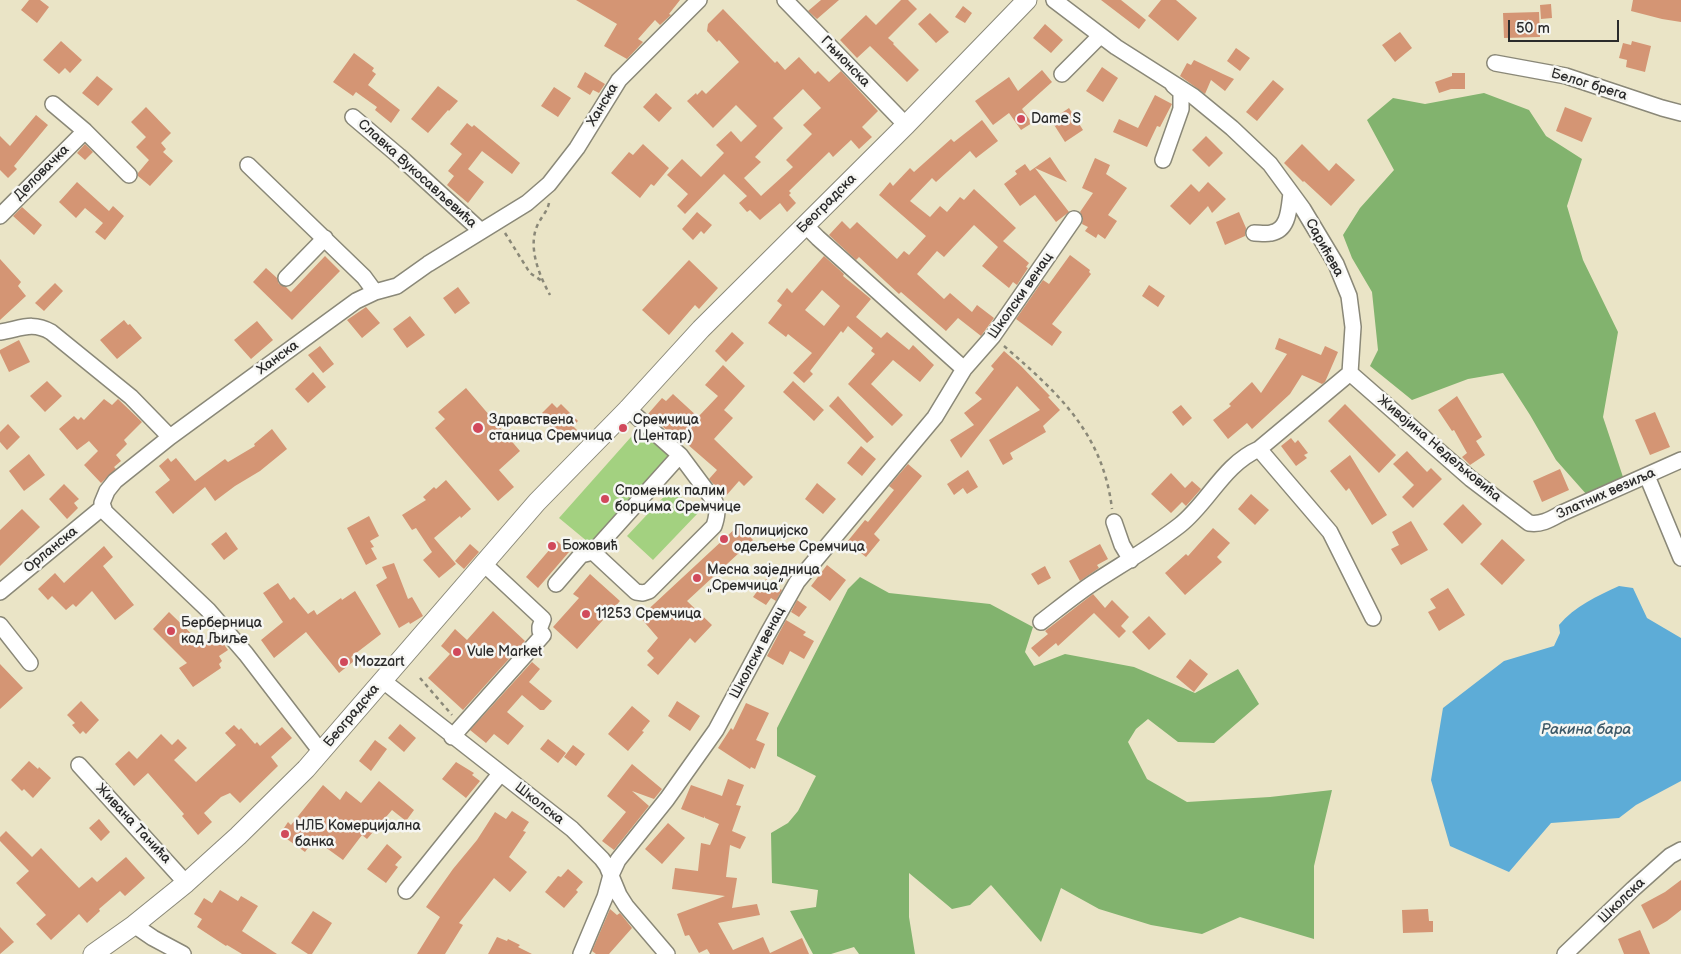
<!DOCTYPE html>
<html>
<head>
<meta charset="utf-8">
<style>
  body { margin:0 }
  #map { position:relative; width:1681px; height:954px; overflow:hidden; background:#eae4c6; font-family:"Balsamiq Sans",sans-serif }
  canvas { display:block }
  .scale { position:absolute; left:1508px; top:20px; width:111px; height:22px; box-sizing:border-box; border:2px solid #2b2b2b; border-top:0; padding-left:6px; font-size:15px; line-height:18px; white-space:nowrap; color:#2b2b2b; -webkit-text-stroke:4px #f6f6f2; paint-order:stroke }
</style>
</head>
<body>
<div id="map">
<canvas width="1681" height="954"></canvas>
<div class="scale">50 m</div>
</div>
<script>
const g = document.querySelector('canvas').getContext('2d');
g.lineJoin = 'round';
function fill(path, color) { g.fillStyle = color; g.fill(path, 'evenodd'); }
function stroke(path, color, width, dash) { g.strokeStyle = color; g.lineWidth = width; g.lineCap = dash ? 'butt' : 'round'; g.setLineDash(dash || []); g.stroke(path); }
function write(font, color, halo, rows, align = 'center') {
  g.font = font + ' "Balsamiq Sans",sans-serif'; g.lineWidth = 5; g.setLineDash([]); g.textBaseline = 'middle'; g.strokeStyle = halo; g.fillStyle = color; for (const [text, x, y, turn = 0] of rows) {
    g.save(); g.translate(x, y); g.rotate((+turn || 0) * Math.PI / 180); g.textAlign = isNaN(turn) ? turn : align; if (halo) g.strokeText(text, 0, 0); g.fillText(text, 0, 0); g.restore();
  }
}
fill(new Path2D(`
  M639 428 673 458 598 539 588 542 559 518Z
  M672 488 698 513 653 560 627 536Z`), '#a3d180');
fill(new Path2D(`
  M1484 93 1529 110 1546 136 1582 159 1567 206 1583 260 1618 332 1603 417 1624 480 1587 495 1556 460 1530 415 1503 373 1468 379 1412 400 1370 366 1378 350 1372 292 1352 258 1343 235 1360 208 1394 170 1367 120 1393 98 1425 104Z
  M860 577 889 593 990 604 1033 627 1025 652 1034 666 1065 654 1134 667 1195 693 1238 669 1259 704 1214 743 1178 742 1148 719 1136 729 1128 742 1147 779 1187 802 1270 797 1332 790 1314 866V939L1240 917 1202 934 1151 925 1099 909 1061 888 1041 942 991 885 970 905 952 909 909 873V917L915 954H859L854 947 831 954H813L790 911 816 907 818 890 772 883 771 833 788 823 798 811 816 776 777 756V728L848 589Z`), '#82b36e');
fill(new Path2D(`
  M1619 586 1633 588 1647 618 1681 638V781L1636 805 1619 818 1551 823 1509 872 1450 846 1431 780 1443 708 1504 661 1554 646 1560 633 1559 625C1575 606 1597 596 1619 586Z`), '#5dacd7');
fill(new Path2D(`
  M29 0H40L49 7 37 23 21 10Z
  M576 0H680L669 14 671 15 660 25 655 20 638 39 643 42 627 59 604 46 617 24Z
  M821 0H839L817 19 808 11Z
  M901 0H908L917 9 888 38 894 43 893 44 919 70 907 82 870 46 857 58 840 40 866 15 876 25Z
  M1101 0H1121L1146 20 1139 29Z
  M1161 0H1176L1197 18 1178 41 1148 16Z
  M1633 0H1681V22L1662 19 1631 11Z
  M1551 4 1552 18 1541 19 1540 5Z
  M963 6 972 13 965 23 955 17Z
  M723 9 775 63 777 61 785 70 799 57 815 74 818 71 829 82 841 71 878 111 862 127 872 137 859 149 851 140 833 157 829 152 789 191 791 193 789 195 796 203 787 212 780 203 760 220 750 210 747 212 739 203 747 196 724 174 685 214 677 206 688 194 667 175 682 159 701 177 724 153 716 145 731 131 741 142 757 126 736 105 713 128 687 101 696 93 697 95 702 90 706 94 739 62 719 40 717 42 707 31 708 24ZM803 89 821 108 803 125 812 134 786 160 793 167 761 196 744 178 761 162 755 157 783 128 773 118Z
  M1539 12 1540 37 1504 38 1503 13Z
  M930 13 949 32 936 43 918 24Z
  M1045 24 1063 40 1051 53 1033 38Z
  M1400 32 1412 48 1395 62 1382 45Z
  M61 41 82 60 70 73 65 68 59 74 43 60Z
  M1632 41 1651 46 1645 72 1626 67 1627 60 1619 58 1623 43 1631 45Z
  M1236 48 1250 58 1240 71 1227 61Z
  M354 53 374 68 372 71 376 74 368 85 400 110 391 123 375 110 377 107 356 92 353 96 333 82Z
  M1194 60 1223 74 1234 79 1225 91 1211 80 1205 94 1180 76 1187 63 1191 65Z
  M1102 67 1118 78 1103 102 1086 91Z
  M1042 70 1052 82 1022 109 1032 123 1021 130 1009 113 993 125 975 101 1009 77 1018 91Z
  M585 72 605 84 599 93 593 90 590 95 577 87Z
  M1452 73H1465V89H1451L1439 93 1435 82 1452 76Z
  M97 76 113 89 98 106 82 93Z
  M1273 80 1284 89 1257 121 1246 112Z
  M438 86 458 101 449 111 448 110 428 133 411 119Z
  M554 87 571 98 558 117 541 106Z
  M656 93 672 108 659 122 643 107Z
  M1155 95 1172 104 1160 127 1157 126 1147 147 1113 132 1119 119 1138 128Z
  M146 107 171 133 161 143 166 149 163 152 173 161 150 186 138 176V173L149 160 136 147 146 137 131 122Z
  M1565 107 1592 118 1582 142 1556 131Z
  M1069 108 1083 130 1065 142 1051 120Z
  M36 115 48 125 14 166 17 169 8 178 0 170V136L10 146Z
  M982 120 998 141 976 158 970 151 936 182 932 178 910 201 930 217 940 206 947 212 960 197 964 200 974 189 1016 228 1003 241 1029 263 1026 267 1028 268 1017 285 1013 282 1009 288 982 266 998 247 974 225 944 257 937 251 917 274 944 299 950 293 972 312 977 305 994 318 981 336 958 318 946 331 901 292 899 294 859 257 856 260 829 235 842 221 850 229 857 222 897 259 904 251 909 255 926 236 879 195 890 182 893 186 910 168 914 172 951 139 954 142Z
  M467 123 472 127 474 125 520 163 512 174 482 151 468 169 484 182 468 203 447 185 454 176 448 171 462 154 450 144Z
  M1206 136 1223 153 1209 167 1192 150Z
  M85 144 93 152 85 160 77 153Z
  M643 144 669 168 654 186 651 184 640 198 611 173 629 152 633 155Z
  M1302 144 1329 171 1336 163 1355 180 1331 206 1304 181 1303 182 1284 163Z
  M1050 157 1067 182 1035 168 1069 212 1056 222 1035 195 1020 206 1004 184 1017 174 1015 171 1025 164 1030 171Z
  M1095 158 1110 165 1106 174 1127 188 1108 215 1117 221 1105 239 1098 234 1096 238 1085 231 1088 227 1082 224 1083 219 1080 212 1093 193 1082 188Z
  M77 182 109 211 113 206 124 216 105 240 95 232 103 223 85 208 76 218 59 202Z
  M1208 182 1226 199 1212 213 1208 206 1190 225 1170 206 1191 184 1199 192Z
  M22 207 42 225 34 235 13 216Z
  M697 212 712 225 704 234 701 231 693 240 682 229Z
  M1239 212 1246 228 1245 236 1225 245 1216 222Z
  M1070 255 1090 270 1089 272 1091 274 1052 324 1062 332 1052 346 1016 319 1043 280 1049 284Z
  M325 256 340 271 292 320 253 282 266 268 277 278 279 284 286 287 291 292Z
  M824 256 844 274 843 276 871 299 856 317 881 338 887 332 909 350 913 345 934 365 920 382 893 360 871 384 903 415 892 426 848 384 875 354 871 351 873 348 848 326 843 333 841 331 810 371 813 374 804 383 793 373 812 353 788 334 786 337 768 323 782 305 777 301 787 288 792 293ZM822 290 840 306 824 326 805 310Z
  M0 259 21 282 18 286 26 296 0 320Z
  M689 260 718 288 699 309 695 305 669 335 642 310Z
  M55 283 63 291 44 311 35 303Z
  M1149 285 1165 296 1158 307 1142 296Z
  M458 287 470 303 455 314 443 298Z
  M366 307 380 323 362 338 347 320Z
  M410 316 425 335 407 348 393 329Z
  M124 320 128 325 130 324 142 338 117 359 100 340Z
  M257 321 273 340 251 359 234 340Z
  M732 332 744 343 726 362 715 351Z
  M1279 338 1321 355 1325 346 1338 352 1325 382 1322 384 1302 375 1290 394 1252 429 1247 423 1228 439 1213 420 1231 406 1229 404 1252 382 1261 393 1287 354 1275 349Z
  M19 340 30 362 9 372 0 353V350Z
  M320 346 334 364 323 373 308 355Z
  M1004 351 1021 366 1050 396 1048 397 1060 410 1043 426 1046 432 1010 453 1013 459 1003 465 989 440 1040 410 1017 386 961 458 950 440 974 425 964 413 982 399 975 393 994 369 991 366Z
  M723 365 745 386 724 410 733 418 714 439 753 477 744 486 739 481 725 497 709 479 717 470 679 437 677 439 648 414 662 398 666 401 673 394 698 417 718 396 705 385Z
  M313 372 326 387 308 403 295 389Z
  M47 381 62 396 45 412 30 396Z
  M793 381 824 410 814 421 783 392Z
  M466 388 520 451 499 470 514 487 498 501 435 428 445 419 438 412Z
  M838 396 874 437 867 443 829 406Z
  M1457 396 1482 437 1476 441 1485 455 1470 465 1462 457 1467 453 1454 430 1452 431 1438 410Z
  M104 399 112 405 118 399 142 422 124 440 127 444 116 455 121 461 114 467 116 469 101 483 84 465 98 451 89 441 77 450 59 429 74 416 78 420 81 417 84 420Z
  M552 403 557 408 561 404 578 421 573 426 578 431 567 443 545 421 548 418 542 413Z
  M1345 404 1396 455 1379 473 1328 421Z
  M1181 405 1192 418 1183 426 1172 412Z
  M1655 412 1670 447 1650 455 1635 420Z
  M8 424 20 437 7 450 0 442V432Z
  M272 429 287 449 260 471 235 486 215 501 205 487 173 514 155 492 170 480 159 466 168 458 171 462 176 458 195 481 225 459 228 462 255 446 254 444Z
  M1291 438 1295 443 1298 440 1308 453 1304 455 1307 458 1296 466 1281 446Z
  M861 446 876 459 862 476 847 463Z
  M1407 451 1427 472 1431 468 1442 479 1413 508 1402 497 1414 485 1393 464Z
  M29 454 45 475 24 491 9 471Z
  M1350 455 1387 515 1372 525 1349 488 1346 491 1330 471Z
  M908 464 922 476 874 534 880 540 866 557 847 542 865 520 868 522 894 490 889 486Z
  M1560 469 1569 490 1542 502 1533 481Z
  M968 470 978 487 967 494 963 488 954 495 947 484Z
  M1171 473 1185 488 1192 481 1201 489 1186 506 1182 502 1171 513 1151 494Z
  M446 480 471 509 461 518 460 516 434 538 456 564 439 578 423 560 432 552 416 528 412 530 402 515 426 500 423 497 434 487 436 489Z
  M817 483 836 499 823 514 805 499Z
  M64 484 79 499 74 503 78 508 67 519 49 499Z
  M1251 494 1269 510 1255 525 1238 509Z
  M1463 504 1482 524 1462 544 1443 524Z
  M22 509 40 527 0 566V530Z
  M369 516 379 536 370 541 374 547 371 548 377 559 366 565 347 528Z
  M1411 521 1428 550 1401 565 1391 549 1399 545 1392 532Z
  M739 525 753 540 687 601 712 625 695 643 690 638 658 675 647 665 654 658 647 651 658 638 640 617Z
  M1213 528 1230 543 1217 557 1222 562 1185 595 1165 573 1186 554 1188 556Z
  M226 532 238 549 224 560 211 544Z
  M1502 539 1525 560 1502 585 1480 564Z
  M557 541 569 552 538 588 526 577Z
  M470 544 479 552 464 569 455 561Z
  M1100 544 1108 559 1097 565 1099 568 1080 581 1069 561Z
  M104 546 113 557 103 566 134 605 115 620 92 591 76 607 73 604 66 610 52 596 48 600 38 589 55 573 64 583Z
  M394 563 408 599 412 597 423 616 410 624 409 622 399 628 376 585 387 578 382 567Z
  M827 565 846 580 830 601 811 586Z
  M1045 566 1051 578 1038 585 1031 574Z
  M590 574 620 601 577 649 553 627 579 598 573 594Z
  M766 579 782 590 776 601 771 598 766 605 753 597Z
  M278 583 290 600 294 597 308 614 314 610 317 615 341 598 342 600 355 591 381 634 351 657 354 661 339 673 306 632 274 658 261 640 283 622 263 593Z
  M1448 588 1465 615 1439 631 1428 612 1436 608 1430 599Z
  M1093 594 1105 608 1112 600 1129 617 1121 626 1126 631 1119 638 1094 613 1058 646 1056 643 1039 657 1031 648 1048 634 1045 631Z
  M797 600 807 607 799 617 791 612Z
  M493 611 525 641 463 710 428 678 450 654 441 646 455 629 467 640Z
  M169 612 203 645 217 635 228 650 219 656 222 661 219 664 221 668 193 687 179 668 187 663 153 629Z
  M1149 616 1166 634 1149 650 1132 632Z
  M786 620 806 632 803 635 814 641 804 659 790 651 783 665 767 656Z
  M1190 659 1208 674 1194 692 1176 677Z
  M532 662 540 669 529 682 552 701 544 710H540L522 695 507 712 524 726 508 745 494 734 486 743 470 730Z
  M0 664 23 688 0 709Z
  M81 701 99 720 86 734 83 731 80 734 72 725 75 723 67 715Z
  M677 701 700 716 690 731 668 716Z
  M746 703 769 713 756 740 765 744 755 769 751 767 750 769 718 748 731 728 733 730Z
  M632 706 650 721 642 731 644 732 628 751 608 734Z
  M400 724 416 738 404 752 388 738Z
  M234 725 239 730 241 728 255 744 257 742 260 746 282 727 292 738 271 757 278 766 240 803 230 793 221 797 204 813 212 822 198 835 182 816 184 814 148 773 134 786 115 764 129 751 137 759 161 734 172 745 178 739 187 748 174 760 196 782 236 745 225 733Z
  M548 739 566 753 558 763 540 749Z
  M375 740 387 749 371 771 359 761Z
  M573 745 585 754 576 766 564 757Z
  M29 761 38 769 39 767 51 778 33 798 24 789 22 791 11 780Z
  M456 762 474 773 472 775 480 781 466 798 442 779Z
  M632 764 662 789 654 799 632 791 649 806 614 850 602 841 626 812 607 796Z
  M728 779 744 785 736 805 741 806 732 831 746 837 740 849 730 845 726 877 737 878 732 908 757 904 760 915 718 923 733 950 763 937 770 953 802 938 809 954H710L707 949 699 953 689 935 685 936 677 914 725 896 672 889 675 868 698 871 701 843 710 845 719 824 705 818V816L704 818 681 809 691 785 722 796Z
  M379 781 414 810 406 821 392 810 367 839 362 835 343 860 314 839 305 852 280 834 288 822 291 825 323 785 340 800 346 791 361 803Z
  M512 811 529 822 523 831 526 832 509 857 527 872 510 892 494 878 459 923 463 925 445 954H417L440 917 426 907 453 869 477 840 495 812 506 819Z
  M99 819 110 832 101 841 89 828Z
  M668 823 685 838 662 864 645 849Z
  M6 831 32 857 41 848 79 888 92 877 97 882 126 857 145 878 125 896 120 891 99 909 100 911 87 923 79 914 51 940 36 924 46 915 16 883 29 871 0 841V837Z
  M387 844 402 857 395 865 398 867 386 883 367 869Z
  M568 869 583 882 576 890 578 892 564 908 545 892 558 876 561 877Z
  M1681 880V910L1667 921 1653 929 1641 905 1665 892Z
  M220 890 238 901 241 896 258 906 242 931 277 954H242L227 945 226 946 197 927 202 919 194 914 204 898 212 903Z
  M610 909 617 915 620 913 632 928 609 954H596L592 951Z
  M1428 909 1429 921H1433V932L1403 933 1402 910Z
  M313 911 332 923 312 954H308L291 943Z
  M0 927 14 942 0 954Z
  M1640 930 1650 954H1624L1618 939Z
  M497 937 507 941 508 939 520 945 518 947 532 954H488Z`), '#d49574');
const minor = new Path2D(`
  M785 0 906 125
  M1495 63 1566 76 1662 108 1681 113
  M1062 74 1100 36
  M53 104 85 131 129 175
  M353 117 399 156 481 231
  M1163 160 1181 109V92L1173 85
  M248 165 364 277 375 292
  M0 216 85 131
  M1254 233C1259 233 1266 234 1271 233 1289 230 1289 208 1291 193
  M286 278 325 238
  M0 332C20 329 32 321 51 332L131 397 170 437
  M964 369 993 336 1074 219
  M1350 373 1471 479 1529 523C1542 525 1551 519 1562 513L1681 460
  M1259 449 1330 532 1373 618
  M1647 476 1681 558
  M1114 522 1122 545 1131 560
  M593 552 680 455
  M556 584 581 555 593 552 636 592 643 593 649 591 714 526C717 517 718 511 715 502L680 455 628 409
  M0 592 103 507
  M1041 622C1058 609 1075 595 1093 583 1122 564 1152 547 1180 525 1208 503 1224 464 1259 449L1350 373 1353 327 1349 296 1336 264 1303 209 1270 164 1232 128 1193 96 1116 47 1054 0
  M0 625 30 663
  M382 680 572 829 602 859 607 866 619 895 626 906 667 954
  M452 737 543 635 540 631V627L543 619 484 564
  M321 752 246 654 208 610 105 512 102 503 107 491 115 481 170 437 356 301 375 292 397 286 428 264 527 203 549 184 577 148 619 80 699 0
  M79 765 186 883
  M406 891 496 779 502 774
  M134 925 153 938 183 954
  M581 954 605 897 611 875 618 860 667 799 716 730 767 635 797 582 935 417 964 369 818 238 805 225
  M1565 954 1633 889 1670 856 1681 850`);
const major = new Path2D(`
  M93 954 134 925 186 883 238 836 306 769 537 502 628 409 701 329 906 125 1027 0`);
stroke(minor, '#8a8878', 18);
stroke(major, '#8a8878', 21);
stroke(new Path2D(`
  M549 203C547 212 542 216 538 224 527 246 539 275 550 295
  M505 233 530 273 542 281
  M1004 346C1058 393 1103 433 1112 509
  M420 678 452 715`), '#8a8878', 2.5, [4, 4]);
stroke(minor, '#fff', 15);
stroke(major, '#fff', 19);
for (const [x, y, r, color] of [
  [1021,119,5,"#d1495b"],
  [478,428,6,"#d1495b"],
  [623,428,5,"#d1495b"],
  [605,499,5,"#d1495b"],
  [724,539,5,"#d1495b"],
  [552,546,5,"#d1495b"],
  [697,578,5,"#d1495b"],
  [586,614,5,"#d1495b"],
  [171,631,5,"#d1495b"],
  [457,652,5,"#d1495b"],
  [344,662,5,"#d1495b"],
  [285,834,5,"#d1495b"]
]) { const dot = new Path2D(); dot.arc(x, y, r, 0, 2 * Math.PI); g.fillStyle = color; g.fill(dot); stroke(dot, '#f6f6f2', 2); }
write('14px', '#2b2b2b', '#f6f6f2', [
  ["Гњионска",845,62,46],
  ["Белог брега",1589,85,17],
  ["Ханска",603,105,-59],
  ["Деловачка",42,173,-45],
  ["Славка Вукосављевића",417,174,42],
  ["Београдска",827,204,-45],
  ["Сарићева",1324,248,61],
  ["Школски венац",1021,296,-55],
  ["Ханска",278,358,-36],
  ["Живојина Недељковића",1439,449,40],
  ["Златних везиља",1606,494,-24],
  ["Орланска",51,550,-39],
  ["Школски венац",758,653,-62],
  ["Београдска",352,716,-50],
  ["Школска",539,804,38],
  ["Живана Танића",133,824,47],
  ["Школска",1622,901,-44]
]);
write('14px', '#2b2b2b', '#f6f6f2', [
  ["Dame S",1031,119],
  ["Здравствена",489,420],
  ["станица Сремчица",489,436],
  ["Сремчица",633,420],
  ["(Центар)",633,436],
  ["Споменик палим",615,491],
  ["борцима Сремчице",615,507],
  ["Полицијско",734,531],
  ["одељење Сремчица",734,547],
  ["Божовић",562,546],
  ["Месна заједница",707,570],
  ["„Сремчица”",707,586],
  ["11253 Сремчица",596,614],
  ["Берберница",181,623],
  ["код Љиље",181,639],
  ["Vule Market",467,652],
  ["Mozzart",354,662],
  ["НЛБ Комерцијална",295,826],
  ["банка",295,842]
], 'left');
write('italic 15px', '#3c5867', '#f6f6f2', [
  ["Ракина бара",1586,730]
]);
</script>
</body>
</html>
